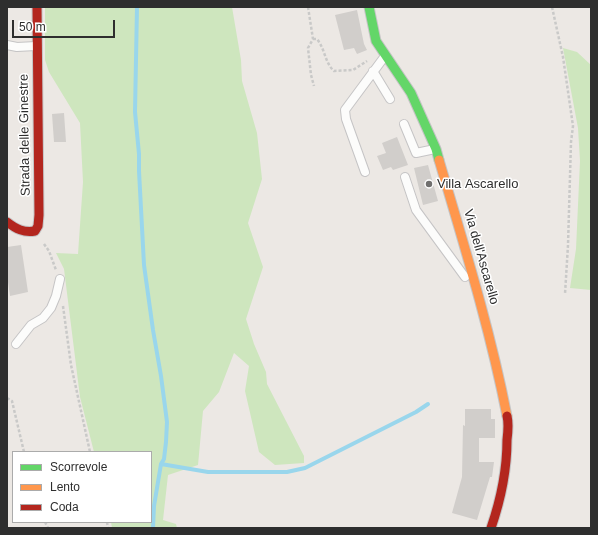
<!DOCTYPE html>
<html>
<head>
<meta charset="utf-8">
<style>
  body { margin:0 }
  #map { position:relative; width:598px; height:535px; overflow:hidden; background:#ece8e4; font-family:Arial,sans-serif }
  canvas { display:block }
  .frame { position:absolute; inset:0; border:8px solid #2e2e2e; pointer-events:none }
  .legend { position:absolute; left:12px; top:451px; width:140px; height:72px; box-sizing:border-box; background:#fff; border:1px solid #ababab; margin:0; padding:5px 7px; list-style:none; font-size:12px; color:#2e2e2e }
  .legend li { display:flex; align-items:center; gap:8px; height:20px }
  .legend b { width:20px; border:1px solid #ababab }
  .scale { position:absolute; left:12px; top:20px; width:103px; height:18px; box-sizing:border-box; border:2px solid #2e2e2e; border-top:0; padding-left:5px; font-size:12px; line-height:14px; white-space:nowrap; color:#2e2e2e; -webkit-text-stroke:3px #fff; paint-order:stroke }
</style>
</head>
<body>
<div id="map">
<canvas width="598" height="535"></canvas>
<div class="frame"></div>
<ul class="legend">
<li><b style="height:5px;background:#63d668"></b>Scorrevole</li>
<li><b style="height:5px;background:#ff974d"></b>Lento</li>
<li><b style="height:5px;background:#b3261e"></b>Coda</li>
</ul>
<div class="scale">50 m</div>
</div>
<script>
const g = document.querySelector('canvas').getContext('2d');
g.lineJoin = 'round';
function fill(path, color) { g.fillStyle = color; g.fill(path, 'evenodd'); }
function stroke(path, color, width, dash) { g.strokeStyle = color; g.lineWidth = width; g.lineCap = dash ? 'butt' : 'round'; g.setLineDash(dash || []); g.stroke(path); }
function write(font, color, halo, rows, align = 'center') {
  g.font = font + ' Arial,sans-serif'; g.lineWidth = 3; g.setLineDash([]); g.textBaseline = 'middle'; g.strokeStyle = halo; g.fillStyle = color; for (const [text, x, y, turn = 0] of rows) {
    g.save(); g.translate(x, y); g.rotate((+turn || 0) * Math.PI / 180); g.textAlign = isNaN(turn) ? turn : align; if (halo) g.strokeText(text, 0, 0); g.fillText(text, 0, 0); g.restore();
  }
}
fill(new Path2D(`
  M45 7H232L241 60 242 81 257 133 262 179 248 223 263 267 246 319 254 344 266 372 267 384 304 456V463L275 465 259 452 245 391 249 366 234 353 219 392 203 411 198 465 168 475 163 520 176 524 177 528H112L111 522H151V452H94L80 397 64 269 56 253 78 254 83 182 80 123 49 72 45 60Z
  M563 48 577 52 591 65V290L570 288 576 249 580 161 578 128Z`), '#cee6be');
stroke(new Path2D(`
  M137 7 135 112 139 154V171L144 265 153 330 161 376 167 422 166 442 164 459 161 464 154 506 153 528
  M161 464 208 472H287L305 468 416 412 428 404`), '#99d6ec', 4);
fill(new Path2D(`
  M357 10 364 44 367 50 357 54 354 48 344 50 335 15Z
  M64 113 66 142H54L52 114Z
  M397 137 408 165 393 170 391 167 383 170 377 156 386 153 382 143Z
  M428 165 438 201 423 205 414 168Z
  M21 245 28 292 10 296 7 275V247Z
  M465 409H491V419H495V438H479V462H494L492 477H490L477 520 452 513 462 477 463 425 465 426Z`), '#d1cecb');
const lane = new Path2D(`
  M7 45 17 47 36 46
  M373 71 390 99
  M404 124 416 153 435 149
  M365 172 346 119 345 110 385 56
  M405 177 416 210 465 277
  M16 344 31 325 43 318 51 308 56 296 60 279`);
const fast = new Path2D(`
  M369 7 376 41 411 93 436 149 439 160`);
const slow = new Path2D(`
  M439 160C464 245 490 329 507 416`);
const jam = new Path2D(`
  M7 222C16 229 24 233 35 231L38 226 39 215 37 7
  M491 528C501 499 507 471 507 440 508 432 509 424 507 416`);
stroke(lane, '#c5c4c5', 10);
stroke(fast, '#c5c4c5', 11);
stroke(slow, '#c5c4c5', 11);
stroke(jam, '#c5c4c5', 11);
stroke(new Path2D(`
  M308 7 313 39 308 48 311 75 314 86
  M552 7 563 57 573 126 571 142 568 245 565 294
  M313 39H317C325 49 325 63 334 71L353 70 367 61
  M44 244 49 251 56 270
  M63 306 71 365 90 452
  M7 398 12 401 24 452
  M45 522 48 528
  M107 522 108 528`), '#c9c9c8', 2.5, [3, 2]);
stroke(lane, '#fcfcfb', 8);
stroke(fast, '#63d668', 9);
stroke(slow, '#ff974d', 9);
stroke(jam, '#b3261e', 9);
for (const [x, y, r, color] of [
  [429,184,4,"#706f6e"]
]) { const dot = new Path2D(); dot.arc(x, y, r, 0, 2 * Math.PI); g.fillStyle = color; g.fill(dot); stroke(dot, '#fff', 1.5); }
write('13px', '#2e2e2e', '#fff', [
  ["Strada delle Ginestre",25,135,-91],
  ["Via dell'Ascarello",481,257,74]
]);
write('13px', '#2e2e2e', '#fff', [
  ["Villa Ascarello",437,184]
], 'left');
</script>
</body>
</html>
